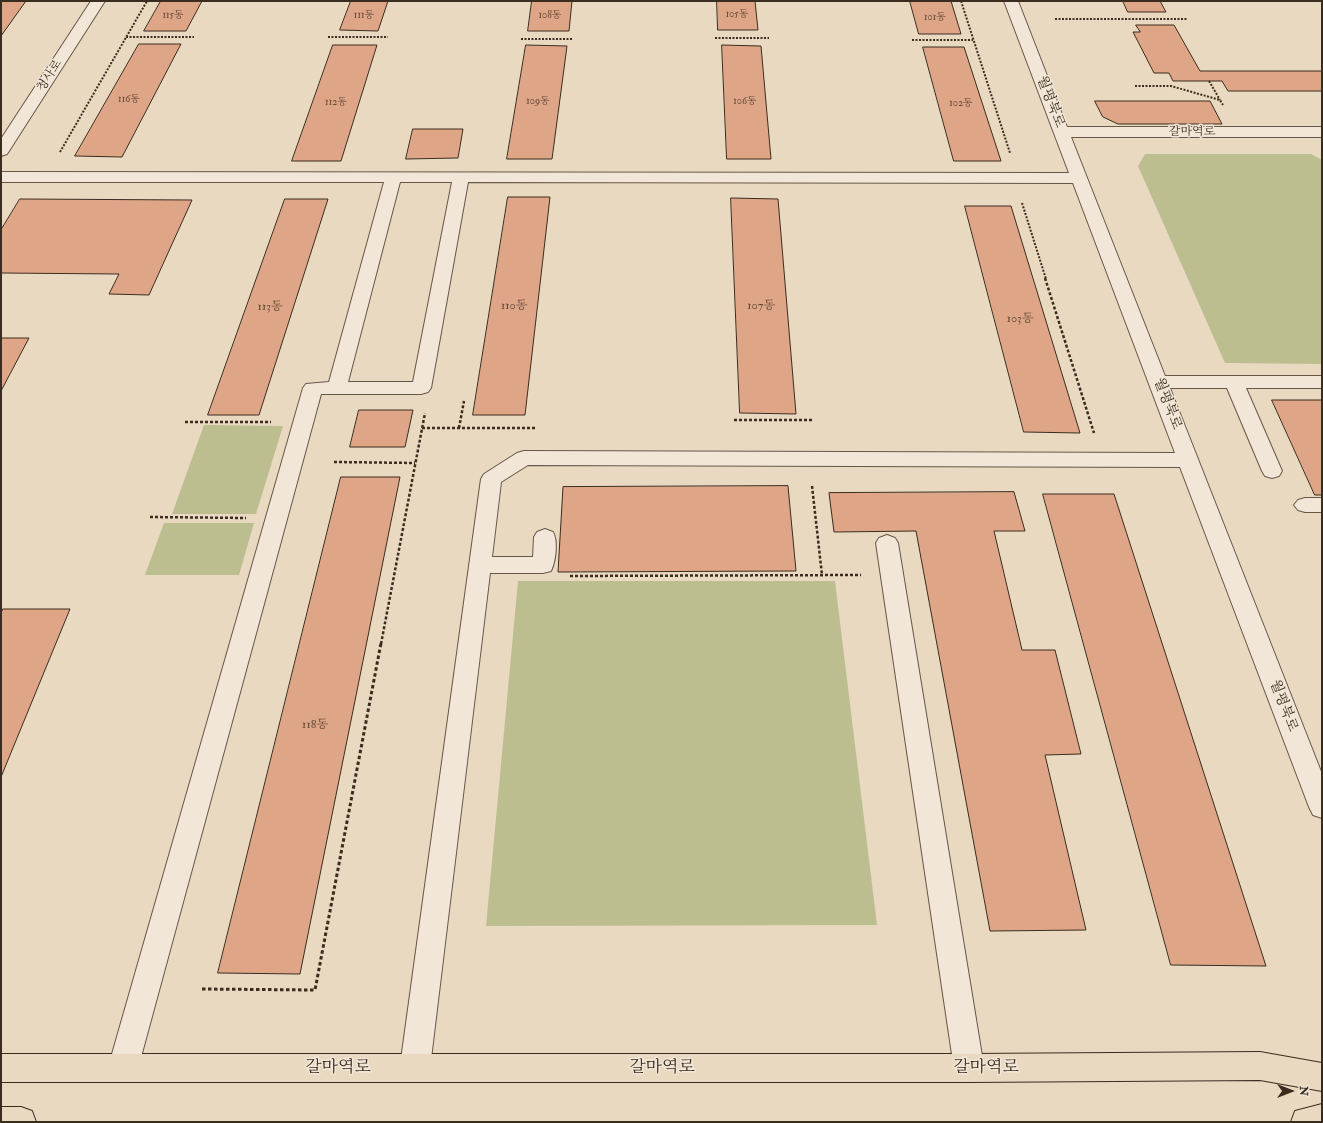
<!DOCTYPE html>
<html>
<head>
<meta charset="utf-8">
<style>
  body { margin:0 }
  #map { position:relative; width:1323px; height:1123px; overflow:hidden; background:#e9d9c1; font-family:"IM FELL Double Pica",serif }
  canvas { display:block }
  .frame { position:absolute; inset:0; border:2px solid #3a2c1e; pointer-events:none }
  .north { position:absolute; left:1271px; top:1071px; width:40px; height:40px; -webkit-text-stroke:3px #f1e6d7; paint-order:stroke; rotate:90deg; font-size:11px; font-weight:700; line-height:16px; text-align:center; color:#3a2c1e }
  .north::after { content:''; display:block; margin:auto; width:14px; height:18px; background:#3a2c1e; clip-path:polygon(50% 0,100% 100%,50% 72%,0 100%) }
</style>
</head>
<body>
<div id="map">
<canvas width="1323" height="1123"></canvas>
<div class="frame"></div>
<div class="north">N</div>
</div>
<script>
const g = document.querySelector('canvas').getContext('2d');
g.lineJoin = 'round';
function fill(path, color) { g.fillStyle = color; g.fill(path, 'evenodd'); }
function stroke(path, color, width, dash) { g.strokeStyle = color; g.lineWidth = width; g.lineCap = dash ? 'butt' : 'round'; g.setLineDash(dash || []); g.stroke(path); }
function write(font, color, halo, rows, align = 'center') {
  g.font = font + ' "IM FELL Double Pica","Noto Serif KR",serif'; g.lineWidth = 3; g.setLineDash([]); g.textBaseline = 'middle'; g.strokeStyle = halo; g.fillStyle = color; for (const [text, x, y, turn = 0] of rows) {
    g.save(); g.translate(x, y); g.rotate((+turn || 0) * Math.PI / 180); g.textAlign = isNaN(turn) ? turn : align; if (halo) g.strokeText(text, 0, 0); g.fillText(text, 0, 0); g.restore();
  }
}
fill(new Path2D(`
  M1145 154H1311L1322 160V364L1225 363 1138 166Z
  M204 425 283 426 256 514H172Z
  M164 523H254L239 575H145Z
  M518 581H835L877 925 486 926Z`), '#bcbe8f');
const building = new Path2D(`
  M1 1H26L1 36Z
  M161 1H202L186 31H144Z
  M351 1H388L378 31 340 30Z
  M532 1H572L569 31H528Z
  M717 1H755L758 30H718Z
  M910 1H951L961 34H919Z
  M1123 1H1160L1166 12H1128Z
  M1136 25H1174L1200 71H1322V91H1228L1222 81H1173L1169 73H1154L1133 32H1140Z
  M139 44H181L122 157 75 156Z
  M333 45H377L341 161H292Z
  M526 45 567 46 552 159H507Z
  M722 45 761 46 771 159H727Z
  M923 47H964L1001 161H954Z
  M1095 101H1210L1222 124H1118L1103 117Z
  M413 129H463L458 158 406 159Z
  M508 197H550L525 415H473Z
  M731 198 778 199 796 414 740 413Z
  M20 199 192 200 149 295 109 294 119 274 1 273V230Z
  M285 199H328L259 415H208Z
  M965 206H1011L1080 433 1024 432Z
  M1 338H29L1 391Z
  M1272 400H1322V495H1315Z
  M359 410H413L405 447H350Z
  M341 477H400L300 974 218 973Z
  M788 486 796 571 558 572 563 487Z
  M1014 492 1025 531H994L1022 650H1055L1081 754 1045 755 1086 930 990 931 916 531 834 532 829 493Z
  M1043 494H1114L1266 966 1171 965Z
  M3 609H70L1 777V614Z`);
fill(building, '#dfa587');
stroke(building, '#3a2c1e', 1);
const minor = new Path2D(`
  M91 1H105L9 151 7 154 1 156V139Z
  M1004 1H1018L1067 127H1322V137H1071L1165 376H1322V388H1246L1282 471 1279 476 1272 478 1265 476 1262 471 1227 388H1170L1322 774V818L1313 815 1309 807 1180 467 528 465 501 482 492 557H533L534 537 537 532 545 529 553 532C558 541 556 561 551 571L543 573H490L430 1067 425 1077 415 1081 405 1077 400 1067 481 479 484 474 517 453 524 451 1175 453 1073 183 468 182 431 388 428 392 421 394H321L138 1068 133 1078 123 1082 113 1078 108 1068 303 388 306 384 329 382 384 182H1V172L1069 173ZM400 182H452L413 382H348Z
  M1305 498H1322V512H1305L1298 510 1294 505 1298 500Z
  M887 535 895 538 898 543 984 1068 979 1078 969 1082 959 1078 954 1068 876 543 879 538Z`);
const major = new Path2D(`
  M1260 1052 1322 1063V1091L1260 1080 969 1082H1V1054H969Z
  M1322 1104V1122H1291L1295 1111Z
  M1 1107H21L32 1111 36 1122H1Z`);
stroke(minor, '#665747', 2);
stroke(major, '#3a2c1e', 2);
stroke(new Path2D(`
  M961 1 1010 153
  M1055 19H1187
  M126 37H194
  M328 37H388
  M715 38H769
  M521 39H573
  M912 40H973
  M1209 81 1220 100
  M1135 86H1171L1220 100 1223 105
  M60 152 147 1
  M1022 203 1046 279`), '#3a2c1e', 2, [2, 1.5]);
stroke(new Path2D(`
  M1045 278 1094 433
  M734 420H812
  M185 422H271
  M422 428H536
  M459 428 464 401
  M334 462 415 463
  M812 486 822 575
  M150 517 246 518
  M570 576 861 575
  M381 644 425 413`), '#3a2c1e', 2.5, [3, 2]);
stroke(new Path2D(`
  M202 989 315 990 381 643`), '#3a2c1e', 3, [3.5, 2.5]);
fill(minor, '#f1e6d7');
fill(major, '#e9d9c1');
write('10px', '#634a38', null, [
  ["105동",737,15],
  ["115동",173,16],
  ["111동",364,16],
  ["108동",550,16],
  ["101동",935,18],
  ["116동",129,100],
  ["109동",538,102],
  ["106동",745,102],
  ["112동",336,103],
  ["102동",961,104]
]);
write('12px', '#3a2c1e', '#f1e6d7', [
  ["청사로",50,76,-57],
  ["갈마역로",1192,132]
]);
write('12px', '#634a38', null, [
  ["110동",514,306],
  ["107동",761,306],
  ["113동",270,307],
  ["103동",1020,319],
  ["118동",315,725]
]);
write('14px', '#3a2c1e', '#f1e6d7', [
  ["월평북로",1050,102,69],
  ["월평북로",1167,404,69],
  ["월평북로",1283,706,69]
]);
write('17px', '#3a2c1e', '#f1e6d7', [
  ["갈마역로",338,1068],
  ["갈마역로",662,1068],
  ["갈마역로",986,1068]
]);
</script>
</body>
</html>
